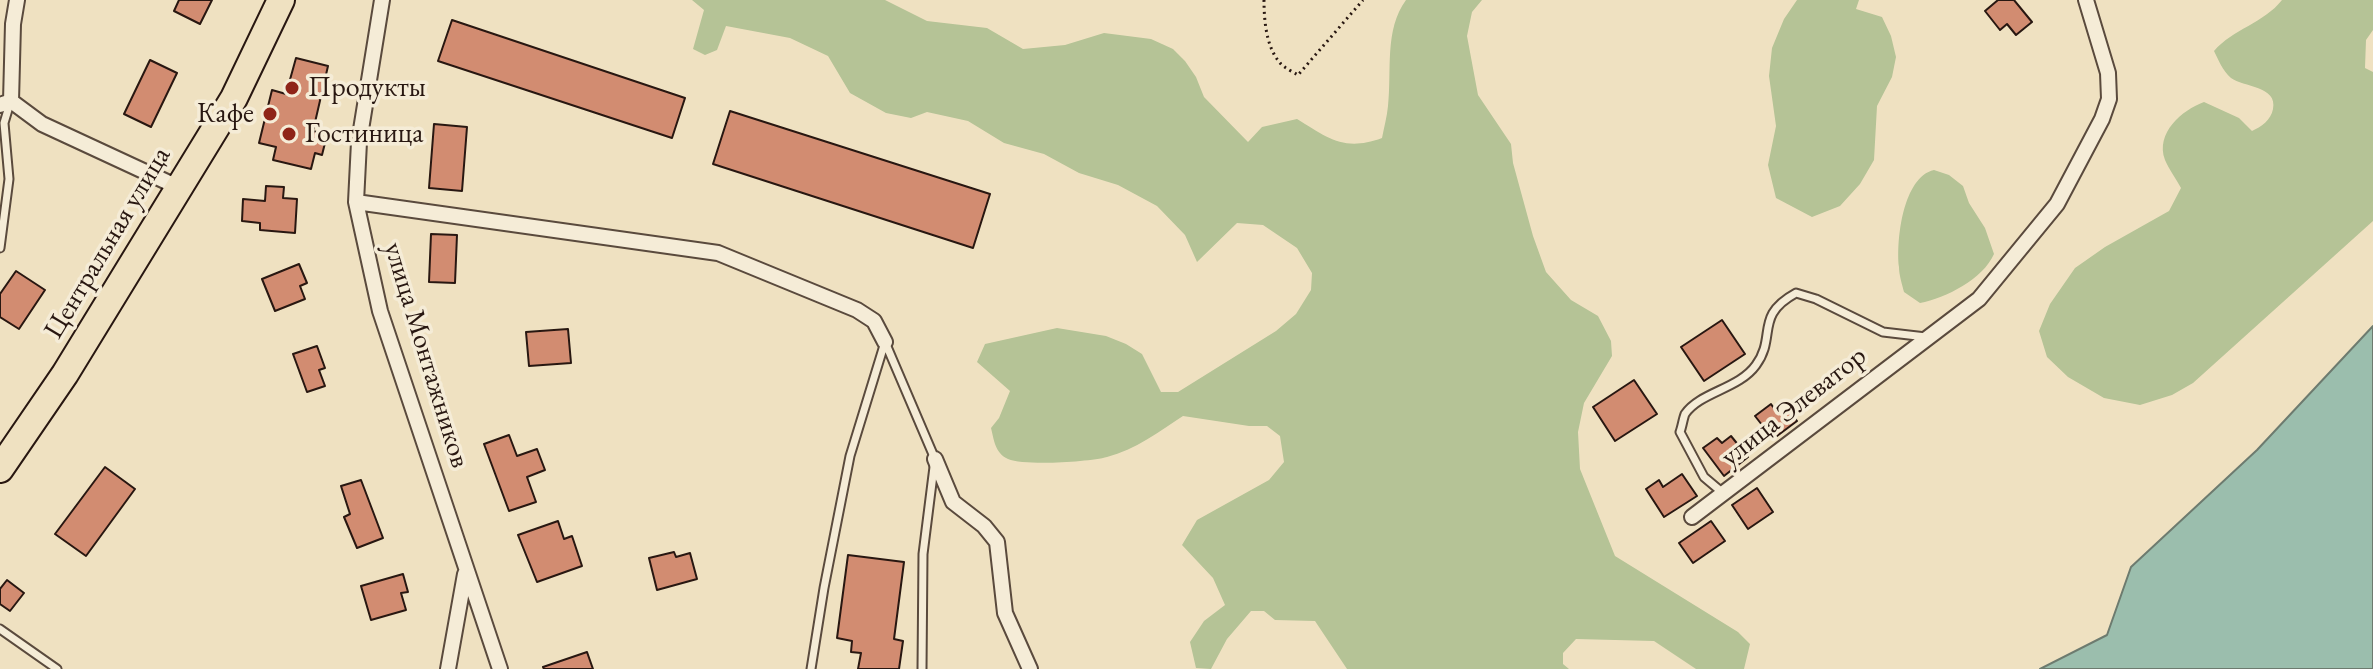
<!DOCTYPE html>
<html>
<head>
<meta charset="utf-8">
<style>
  body { margin:0 }
  canvas { display:block; background:#efe1c1 }
</style>
</head>
<body>
<canvas width="2373" height="669"></canvas>
<script>
const g = document.querySelector('canvas').getContext('2d');
g.lineJoin = 'round';
function fill(path, color) { g.fillStyle = color; g.fill(path, 'evenodd'); }
function stroke(path, color, width, dash) { g.strokeStyle = color; g.lineWidth = width; g.lineCap = dash ? 'butt' : 'round'; g.setLineDash(dash || []); g.stroke(path); }
function write(font, color, halo, rows, align = 'center') {
  g.font = font + ' "EB Garamond",serif'; g.lineWidth = 7; g.setLineDash([]); g.textBaseline = 'middle'; g.strokeStyle = halo; g.fillStyle = color; for (const [text, x, y, turn = 0] of rows) {
    g.save(); g.translate(x, y); g.rotate((+turn || 0) * Math.PI / 180); g.textAlign = isNaN(turn) ? turn : align; if (halo) g.strokeText(text, 0, 0); g.fillText(text, 0, 0); g.restore();
  }
}
fill(new Path2D(`
  M692 0H885L927 21 987 28 1023 49 1065 45 1104 33 1151 39 1173 49 1185 61 1196 77 1204 97 1248 142 1262 127 1297 119C1328 138 1344 152 1382 138 1384 127 1387 117 1388 106 1392 71 1384 30 1406 0H1482L1472 12 1467 36 1478 95 1511 144 1513 163 1533 236 1546 272 1571 300 1598 316 1611 341 1612 356 1584 403 1578 432 1580 469 1615 556 1738 632 1750 644 1744 669H1696L1654 641 1576 639 1563 653V664L1569 669H1347L1315 621 1275 620 1264 611H1251L1227 639 1211 669 1196 668 1190 642 1204 621 1225 605 1213 578 1182 545 1197 520 1269 480 1284 462 1280 436 1267 426H1249L1183 416C1160 431 1135 450 1107 457 1089 462 1025 466 1008 459 995 453 994 440 991 428L999 418 1010 391 977 362 985 344 1057 328 1106 336 1126 344 1142 354 1161 392H1178L1276 331 1296 314 1311 290 1312 273 1297 248 1263 225 1237 223 1197 262 1185 235 1157 206 1118 185 1079 173 1044 154 1004 143 968 121 927 112 911 118 886 113 850 93 828 56 790 38 726 26 717 50 705 55 693 49 704 10Z
  M1797 0H1859L1856 9 1882 17 1891 36 1896 57 1892 77 1877 106 1874 160 1860 184 1840 206 1812 217 1776 198 1768 165 1776 126 1769 76 1772 48 1784 19Z
  M2282 0H2373V30L2366 40 2365 68 2373 72V221L2193 383 2172 395 2140 405 2104 398 2068 377 2047 357 2039 331 2050 304 2075 268 2105 247 2169 211 2181 188C2176 179 2169 169 2165 160 2155 133 2182 110 2204 102L2239 118 2252 131C2261 127 2271 120 2273 109 2278 86 2243 87 2231 78 2222 70 2219 61 2214 51 2233 29 2264 23 2282 0Z
  M1934 170 1949 175 1963 186 1969 203 1985 228 1994 254C1983 279 1946 298 1920 303L1904 292C1902 284 1899 275 1899 267 1896 240 1903 177 1934 170Z`), '#b5c396');
const water = new Path2D(`
  M2373 326V669H2040L2107 635 2131 567 2257 450Z`);
fill(water, '#9bbead');
stroke(water, '#6d7b6f', 2);
const building = new Path2D(`
  M179 0H212L200 24 174 11Z
  M1998 0H2014L2032 22 2016 35 2007 24 2000 30 1985 11Z
  M452 20 685 98 672 138 438 61Z
  M296 58 328 66 313 131 327 135 322 155 315 153 311 169 273 160 276 147 259 143 272 90 286 94Z
  M150 60 177 73 151 127 124 114Z
  M730 111 990 194 973 248 713 164Z
  M434 124 467 127 462 191 429 188Z
  M266 186 284 187 283 198 297 199 295 233 260 230V223L242 221 243 199 265 201Z
  M431 234 457 235 455 283 429 282Z
  M299 264 307 283 300 286 305 299 275 311 262 279Z
  M16 271 45 290 19 329 0 317V294Z
  M1722 320 1745 354 1704 381 1681 347Z
  M568 329 571 363 529 366 526 332Z
  M317 346 325 368 319 370 325 386 307 392 293 354Z
  M1634 380 1657 414 1615 441 1593 407Z
  M1771 404 1775 410 1784 404 1797 421 1773 439 1755 416Z
  M509 435 517 456 537 449 545 470 527 477 536 502 509 511 484 444Z
  M1731 436 1748 457 1724 476 1703 448 1717 438 1722 443Z
  M105 467 135 489 86 556 55 534Z
  M1682 474 1697 496 1664 517 1646 489 1659 480 1663 487Z
  M361 480 383 538 357 548 344 517 350 514 341 486Z
  M1757 488 1773 512 1748 529 1732 505Z
  M558 521 564 539 572 536 582 566 537 582 518 535Z
  M1711 521 1725 541 1693 563 1679 543Z
  M674 552 676 557 690 553 697 579 657 590 649 558Z
  M848 555 904 562 894 639 903 641 899 669H858L861 653 851 652 852 641 837 638Z
  M403 574 408 592 401 593 406 610 371 620 361 586Z
  M7 580 24 593 10 611 0 604V589Z
  M587 652 593 669H544L543 667Z`);
fill(building, '#d28c71');
stroke(building, '#281711', 2);
const lane = new Path2D(`
  M0 248 9 179 4 123 10 103
  M885 342 935 459 923 554 922 669
  M1723 493 1704 477 1680 432C1682 427 1683 419 1685 414 1700 392 1739 389 1756 365 1777 336 1754 316 1796 293L1816 299 1883 332 1926 337
  M0 629 57 669
  M811 669 824 588 850 456 885 342`);
const street = new Path2D(`
  M382 0 359 142 356 202 380 311 500 669
  M11 101 42 124 180 188
  M0 105 11 101 13 24 17 0
  M356 202 718 253 857 310 874 321 885 342
  M935 459 953 502 984 526 997 542 1005 613 1030 669
  M1692 517 1979 299 2057 204 2102 119 2109 99 2108 73 2086 0
  M448 669 465 574`);
const highway = new Path2D(`
  M0 469 65 374 234 98 281 0`);
stroke(lane, '#5a4a3d', 11);
stroke(street, '#5a4a3d', 18);
stroke(highway, '#281711', 30);
stroke(new Path2D(`
  M1264 0C1264 20 1266 48 1281 64 1285 68 1293 72 1298 75L1363 0`), '#281711', 3, [2, 4]);
stroke(lane, '#f5ecd7', 7);
stroke(street, '#f5ecd7', 14);
stroke(highway, '#efe1c1', 26);
for (const [x, y, r, color] of [
  [292,88,8,"#8f2418"],
  [270,114,8,"#8f2418"],
  [289,134,8,"#8f2418"]
]) { const dot = new Path2D(); dot.arc(x, y, r, 0, 2 * Math.PI); g.fillStyle = color; g.fill(dot); stroke(dot, '#f5ecd7', 3); }
write('28px', '#281711', '#f5ecd7', [
  ["Продукты",308,88],
  ["Кафе",254,114,"right"],
  ["Гостиница",305,134]
], 'left');
write('28px', '#281711', '#f5ecd7', [
  ["Центральная улица",108,243,-59],
  ["улица Монтажников",426,355,73],
  ["улица Элеватор",1794,407,-38]
]);
</script>
</body>
</html>
